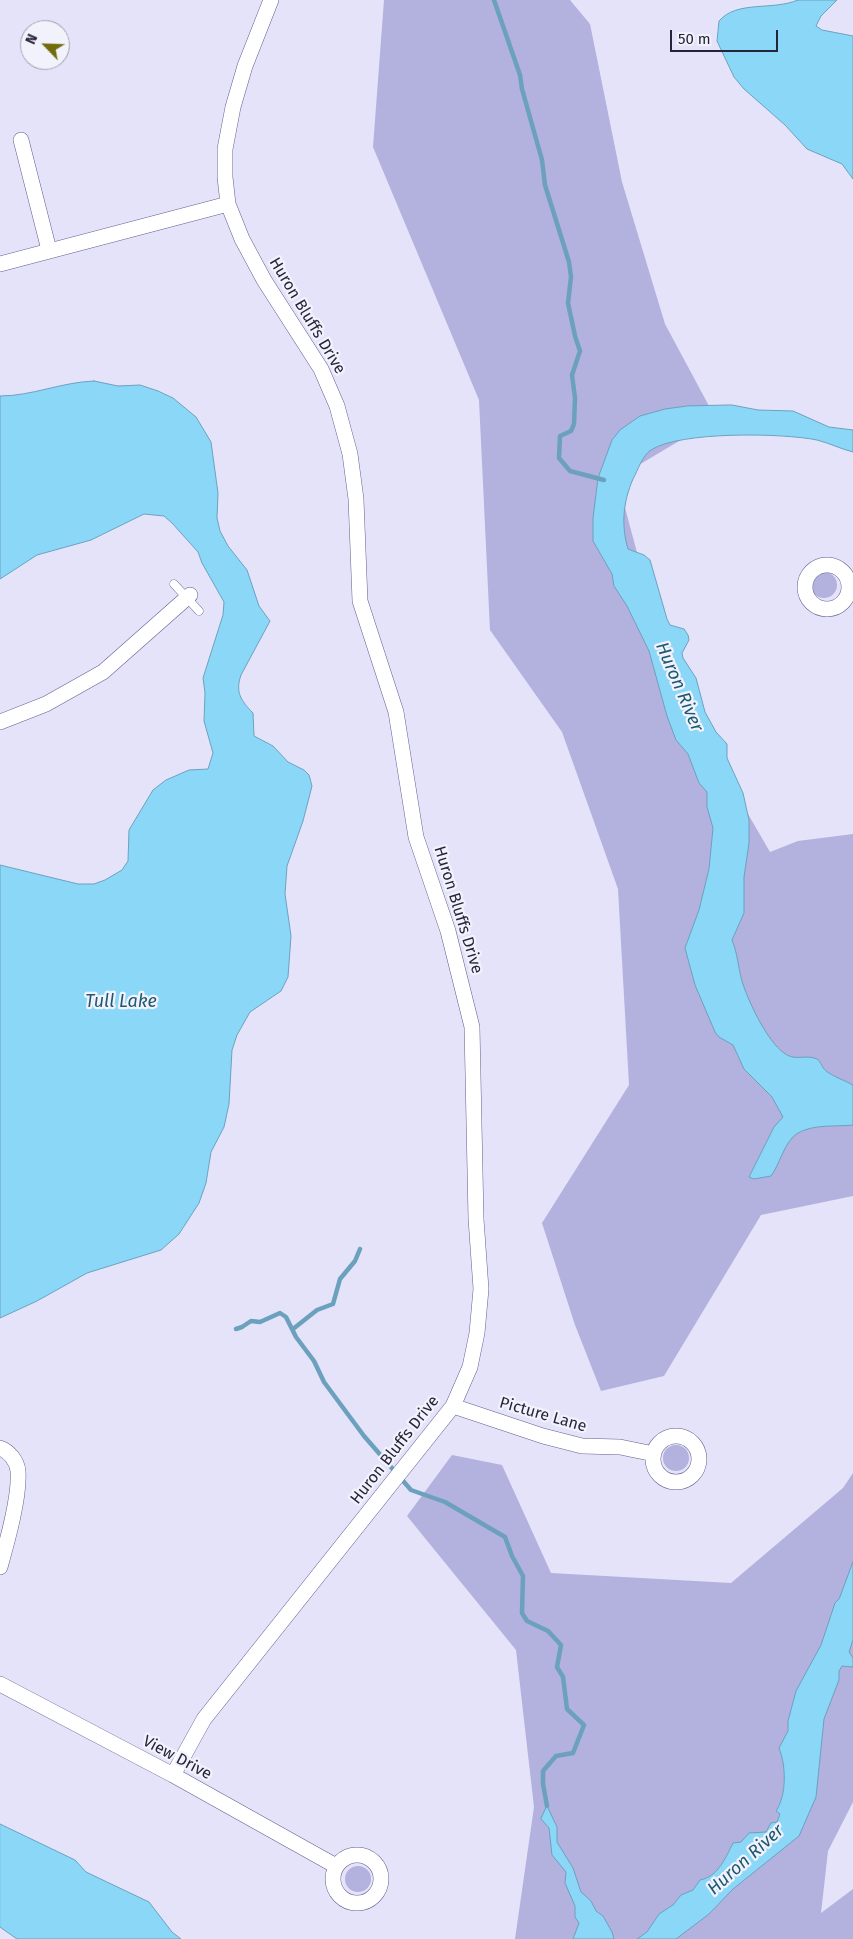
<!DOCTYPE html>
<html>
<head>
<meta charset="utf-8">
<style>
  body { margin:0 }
  #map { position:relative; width:853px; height:1939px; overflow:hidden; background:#e4e3fa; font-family:"Fira Sans",sans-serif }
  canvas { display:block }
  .north { position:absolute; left:20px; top:20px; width:50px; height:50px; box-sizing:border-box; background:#f2f2fd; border:1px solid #a0a0ae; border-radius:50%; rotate:294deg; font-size:14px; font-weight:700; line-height:20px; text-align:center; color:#252438 }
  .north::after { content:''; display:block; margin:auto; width:18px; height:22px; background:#716d0c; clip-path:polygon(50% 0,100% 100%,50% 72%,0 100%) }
  .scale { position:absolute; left:670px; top:30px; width:108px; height:22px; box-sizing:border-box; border:2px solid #252438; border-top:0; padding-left:6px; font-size:15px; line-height:18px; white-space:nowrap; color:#252438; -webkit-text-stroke:4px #f2f2fd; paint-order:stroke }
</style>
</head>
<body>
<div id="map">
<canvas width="853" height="1939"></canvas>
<div class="north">N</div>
<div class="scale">50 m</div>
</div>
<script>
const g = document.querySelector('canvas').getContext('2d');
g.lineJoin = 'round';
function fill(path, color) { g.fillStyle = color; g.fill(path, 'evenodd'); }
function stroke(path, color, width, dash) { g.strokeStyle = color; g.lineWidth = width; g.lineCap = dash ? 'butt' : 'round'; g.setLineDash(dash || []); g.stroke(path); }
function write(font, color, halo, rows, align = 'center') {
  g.font = font + ' "Fira Sans",sans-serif'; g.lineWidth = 4.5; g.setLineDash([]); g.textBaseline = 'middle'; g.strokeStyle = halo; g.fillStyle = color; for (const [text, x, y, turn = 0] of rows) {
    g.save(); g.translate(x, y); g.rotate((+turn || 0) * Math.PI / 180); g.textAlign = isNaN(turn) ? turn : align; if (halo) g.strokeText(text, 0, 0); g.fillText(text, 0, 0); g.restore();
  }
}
fill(new Path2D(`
  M384 0H570L590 24 622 182 665 324 716 419 617 478 672 683 770 852 798 841 853 834V1196L761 1215 664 1376 601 1391 575 1325 542 1223 629 1085 618 889 562 732 490 630 479 400 373 147Z
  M811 585a13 13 0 1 1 26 0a13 13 0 1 1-26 0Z
  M663 1458a13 13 0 1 1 26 0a13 13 0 1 1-26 0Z
  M452 1455 502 1465 551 1573 731 1583 843 1488 853 1473V1802L828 1851 821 1913 853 1889V1939H515L534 1807 516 1650 407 1516Z
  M345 1879a13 13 0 1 1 26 0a13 13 0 1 1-26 0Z`), '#b3b1dd');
const water = new Path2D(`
  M798 0H837L821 16 816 26 822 30 853 36V179L842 164 807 149 785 125 744 89 734 77 717 41 719 21C737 0 772 11 798 0Z
  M94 381 118 386 140 385 158 391 173 398 196 417 211 442 218 493 217 518 220 531 228 546 247 570 259 606 270 621 241 675C235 692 241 701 253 713L254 736 273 746 288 762 304 770 309 775 312 786 303 821 287 866 285 894 291 936 288 977 281 991 250 1012 237 1035 232 1050 229 1104 224 1127 211 1152 206 1183 199 1203 179 1234 161 1250 87 1273 37 1301 0 1318V865L78 884H94L105 880 122 870 128 861 129 830 153 790 166 780 189 770 208 769 213 753 204 721 205 693 203 678 223 615 224 602 202 563 198 552 172 523 164 516 144 514 91 540 37 555 0 579V396C32 396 62 382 94 381Z
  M732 405 758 410 793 411 829 427 853 430V452C841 449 829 443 817 440 783 433 680 431 651 450 642 456 638 470 633 479 623 502 621 525 628 549L644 555 650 560 667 619 670 625 684 629 688 635 689 640 682 653 683 658 696 678 705 712 716 732 727 744V758L743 793 749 820V843L744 877V913L732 940C738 955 738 967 742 981 748 1001 767 1041 784 1053 794 1061 803 1055 814 1058 821 1059 821 1067 826 1071 834 1077 844 1080 853 1085V1125C835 1127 806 1123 792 1138 783 1148 779 1165 771 1176L754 1179 749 1177 774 1127 783 1117 772 1097 744 1069 733 1045 719 1037 715 1032 695 985 685 948 699 910 709 869 713 828 707 807V792L699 783 688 754 676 740 667 716 649 651 627 606 614 586 612 574 593 541V518L598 478 612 440 620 430 640 416 665 409 687 406Z
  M853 1562V1640L849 1652 853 1658V1667L842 1666 839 1671V1680L824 1719 816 1797 799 1836 733 1889 709 1914 676 1939H637L647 1932 659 1914 673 1905 681 1895 693 1890 700 1880C718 1877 726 1857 733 1843L741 1842 749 1833 766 1832 771 1823 777 1822 780 1814 776 1811C787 1795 786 1765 779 1748L788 1731V1721L796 1691 821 1645 835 1603 839 1599Z
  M547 1806 557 1827V1842L573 1868 581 1892 591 1901 596 1911 603 1916 612 1932 614 1939H573L579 1923 575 1917V1906L565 1883 566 1872 552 1855 549 1828 541 1819Z
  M0 1824 75 1860 86 1872 149 1902 172 1932 181 1939H17L0 1927Z`);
fill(water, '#8bd7f8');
stroke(water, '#6ca1be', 1);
stroke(new Path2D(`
  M494 0 520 75 522 89 542 160 545 185 569 262 571 277 568 303 575 336 580 351 572 375 575 398 574 424 571 431 560 436 559 458 570 471 604 480
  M236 1329 242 1327 251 1321 260 1322 280 1313 286 1317 296 1337 314 1361 324 1382 364 1436 411 1490 445 1502 505 1537 512 1556 523 1576 522 1613 527 1621 548 1631 561 1645 557 1667 563 1677 567 1709 584 1725 573 1753 556 1756 543 1771V1784L547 1806
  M293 1329 317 1310 333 1304 340 1279 355 1261 360 1249`), '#6ca1be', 4.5);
const lane = new Path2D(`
  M174 584 199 611`);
const street = new Path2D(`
  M21 140 49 250
  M0 264 228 204
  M805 587a22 22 0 1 1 44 0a22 22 0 1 1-44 0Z
  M0 722 46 704 103 672 190 595
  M453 1406 543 1436 582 1446 620 1447 654 1454
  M653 1459a23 23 0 1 1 46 0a23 23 0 1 1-46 0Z
  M0 1448C9 1451 17 1461 18 1471 20 1496 7 1542 0 1567
  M0 1684 173 1775 336 1866
  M173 1775 204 1719 453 1406 470 1367 477 1333 481 1289 476 1219 472 1027 448 931 416 837 396 712 360 601 356 499 350 454 337 406 321 369 264 280 242 239 228 204 225 177V149L233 107 245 66 271 0
  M333 1879a24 24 0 1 1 48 0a24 24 0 1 1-48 0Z`);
stroke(lane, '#635f8f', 9);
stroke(street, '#635f8f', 16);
stroke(lane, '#fff', 8);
stroke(street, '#fff', 15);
write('16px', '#252438', '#f2f2fd', [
  ["Huron Bluffs Drive",307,316,59],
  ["Huron Bluffs Drive",458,910,73],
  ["Picture Lane",543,1415,16],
  ["Huron Bluffs Drive",395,1450,-52],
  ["View Drive",177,1758,28]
]);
write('italic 18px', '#1d5970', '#f2f2fd', [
  ["Huron River",679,687,67],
  ["Tull Lake",121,1002],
  ["Huron River",746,1860,-42]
]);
</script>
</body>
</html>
